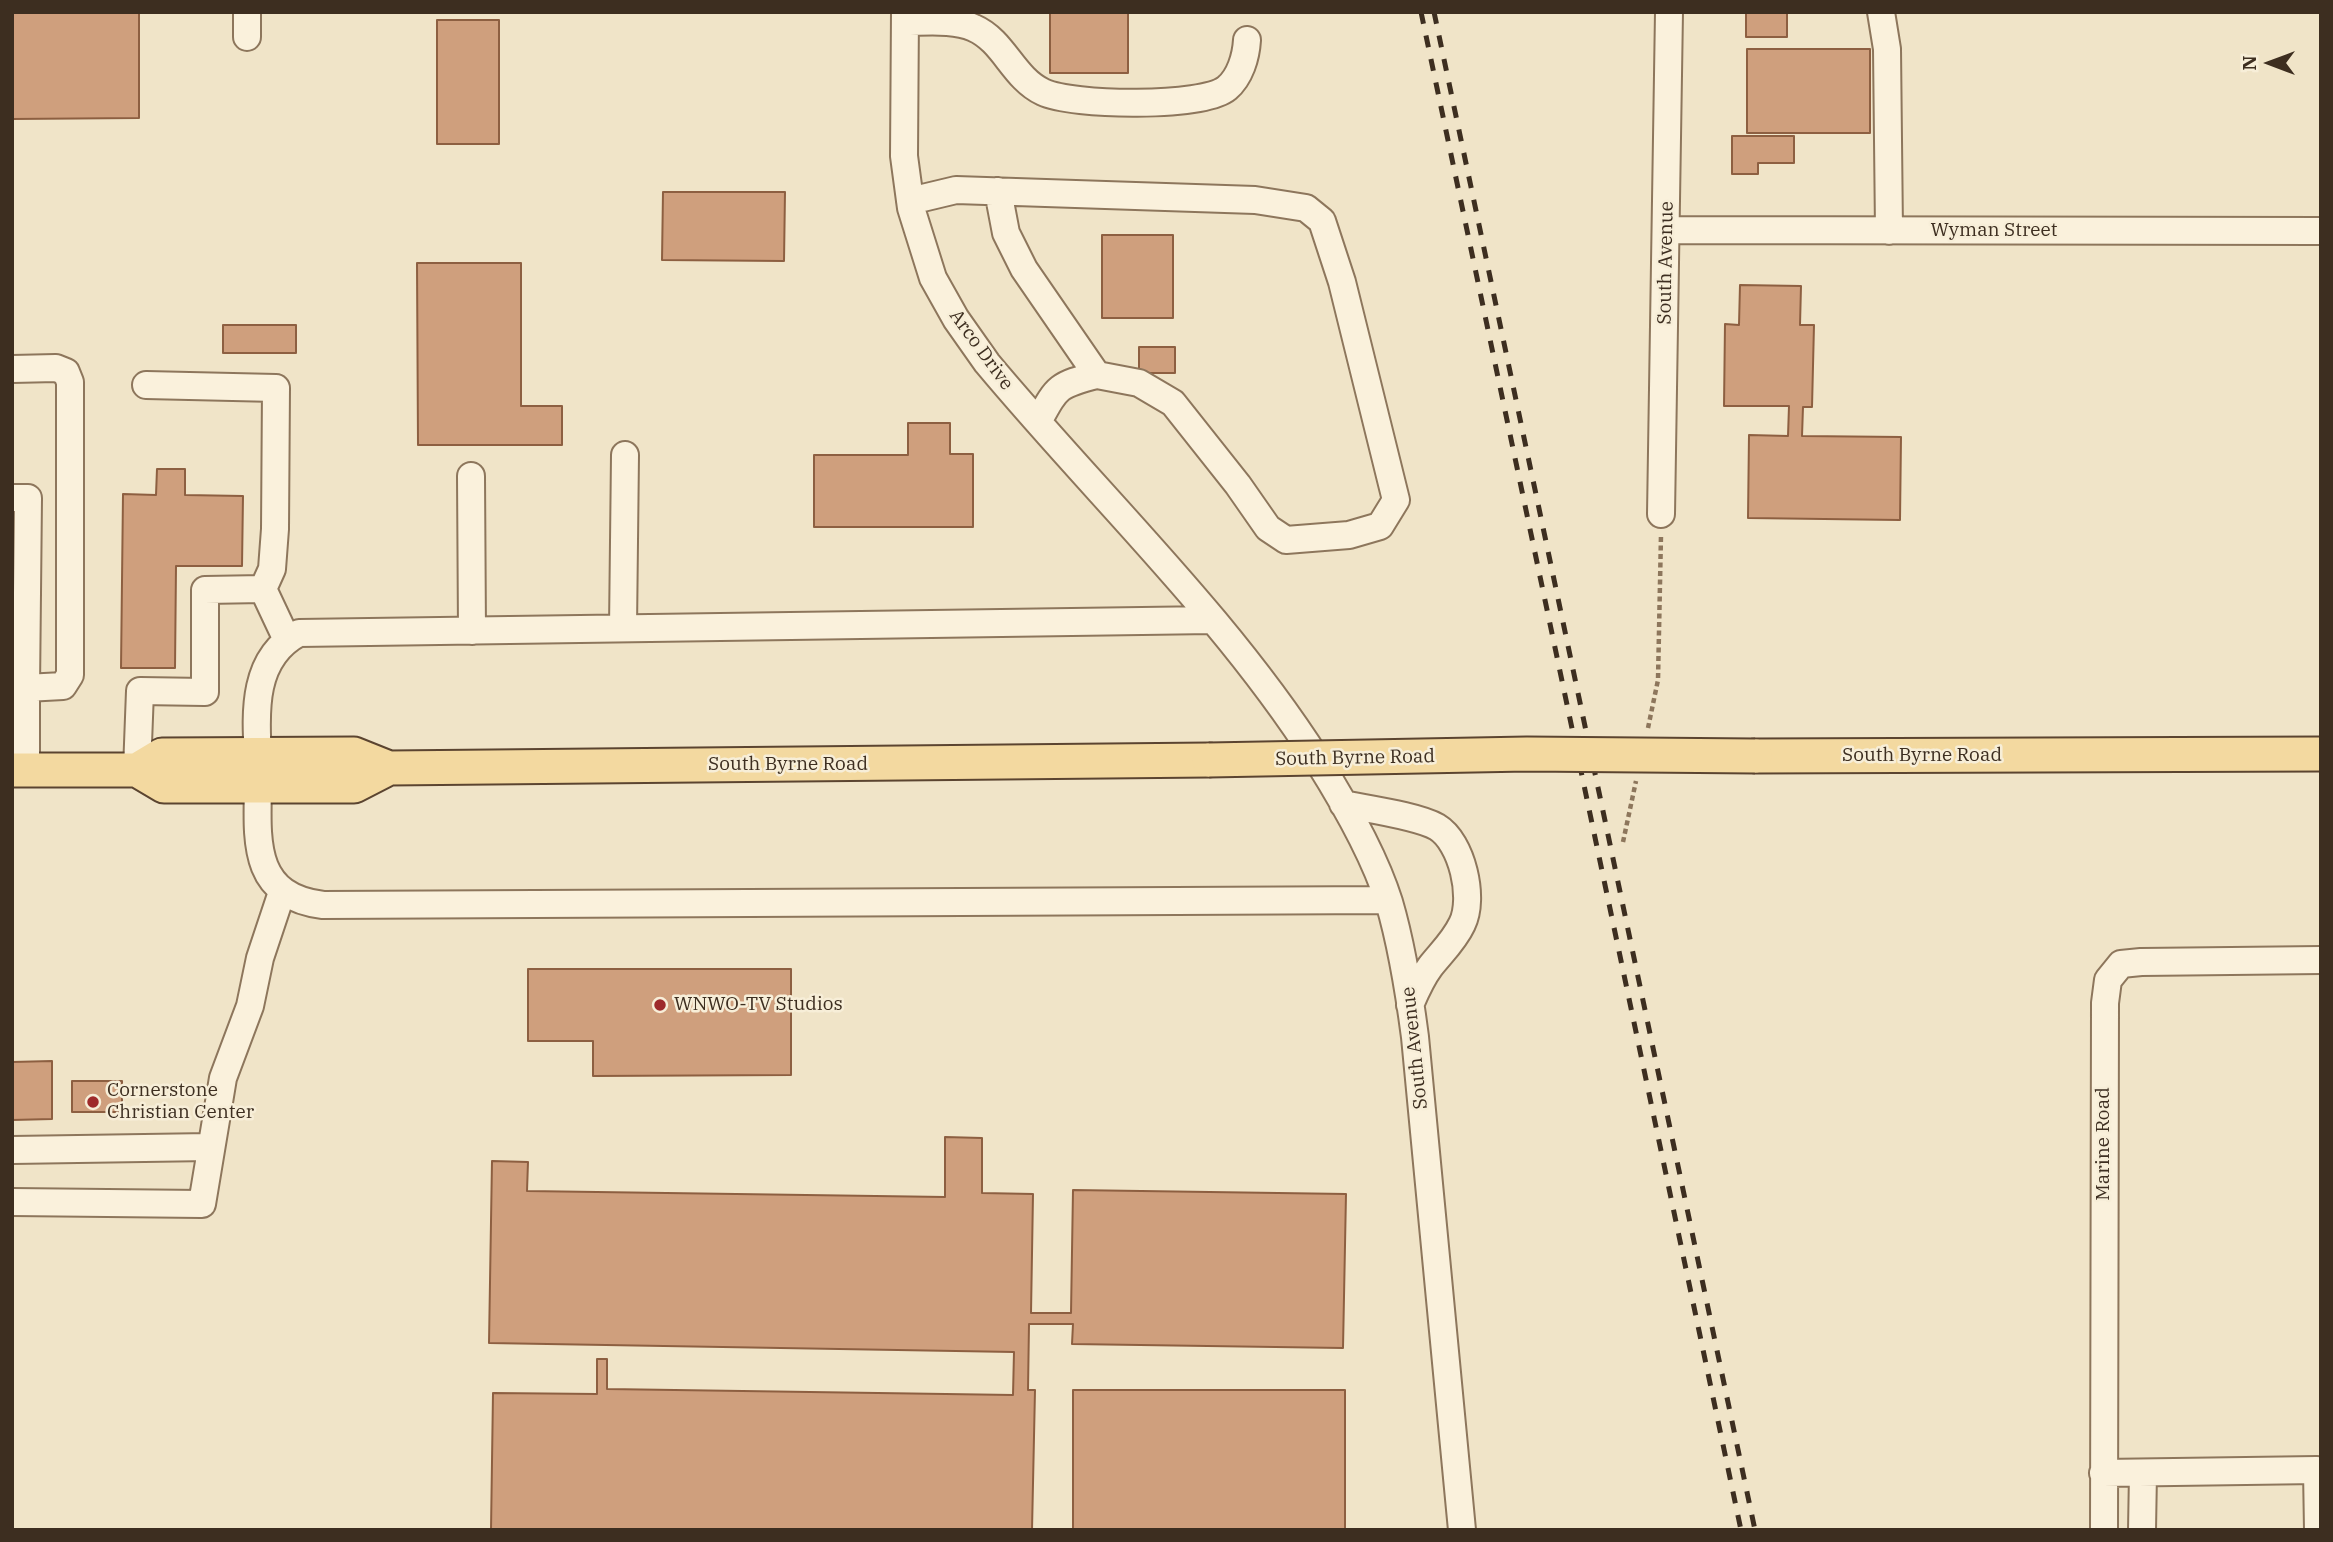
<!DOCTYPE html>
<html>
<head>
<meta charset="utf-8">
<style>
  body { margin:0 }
  #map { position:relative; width:2333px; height:1542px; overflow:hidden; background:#f0e4c8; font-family:"IBM Plex Serif",serif }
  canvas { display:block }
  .frame { position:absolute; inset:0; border:14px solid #3d2e20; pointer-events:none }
  .north { position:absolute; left:2235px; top:28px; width:70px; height:70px; -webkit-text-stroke:5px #f7eed8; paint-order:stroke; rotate:270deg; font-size:19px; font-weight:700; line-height:28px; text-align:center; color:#3d2e20 }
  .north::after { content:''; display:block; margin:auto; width:24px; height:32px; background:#3d2e20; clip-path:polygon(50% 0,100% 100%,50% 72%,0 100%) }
</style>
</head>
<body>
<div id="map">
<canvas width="2333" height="1542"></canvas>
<div class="frame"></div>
<div class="north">N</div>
</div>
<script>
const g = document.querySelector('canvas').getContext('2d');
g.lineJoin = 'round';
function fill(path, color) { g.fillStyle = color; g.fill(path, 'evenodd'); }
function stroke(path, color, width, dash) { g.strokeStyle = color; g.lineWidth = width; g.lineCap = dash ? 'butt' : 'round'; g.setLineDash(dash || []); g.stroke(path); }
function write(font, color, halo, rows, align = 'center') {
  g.font = font + ' "IBM Plex Serif",serif'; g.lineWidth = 5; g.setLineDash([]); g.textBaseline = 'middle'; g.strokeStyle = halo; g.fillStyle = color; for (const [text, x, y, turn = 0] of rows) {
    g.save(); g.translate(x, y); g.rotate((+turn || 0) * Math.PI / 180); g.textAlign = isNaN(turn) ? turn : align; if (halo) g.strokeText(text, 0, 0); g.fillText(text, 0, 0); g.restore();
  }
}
const building = new Path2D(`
  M12 12H139V118L12 119Z
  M1050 12H1128V73H1050Z
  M1746 12H1787V37H1746Z
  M437 20H499V144H437Z
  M1747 49H1870V133H1747Z
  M1732 136H1794V163H1758V174H1732Z
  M663 192H785L784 261 662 260Z
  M1102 235H1173V318H1102Z
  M417 263H521V406H562V445H418Z
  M1740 285 1801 286 1800 325H1814L1812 407H1803L1802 436 1901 437 1900 520 1748 518 1749 435 1788 436 1789 406H1724L1725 324 1739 325Z
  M223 325H296V353H223Z
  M1139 347H1175V373H1139Z
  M908 423H950V454H973V527H814V455H908Z
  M157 469H185V495L243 496 242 566H176L175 668H121L123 494 156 495Z
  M528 969H791V1075L593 1076V1041H528Z
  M52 1061V1119L12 1120V1062Z
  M72 1081H122V1112H72Z
  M945 1137 982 1138V1193L1033 1194 1031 1313H1071L1073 1190 1346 1194 1343 1348 1072 1344 1073 1324H1029L1028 1390H1035L1032 1530H491L493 1393 597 1394V1359H607V1389L1013 1395 1014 1352 489 1343 492 1161 528 1162 527 1191 945 1197Z
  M1073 1390H1345V1530H1073Z`);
fill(building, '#cf9f7d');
stroke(building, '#8d5f41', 2);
const minor = new Path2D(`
  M905 12 904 156 911 208 933 278 956 319 987 363C1097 495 1225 615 1318 761 1345 804 1374 854 1389 902 1402 946 1409 991 1415 1037L1462 1530
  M1881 12 1887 49 1889 231
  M905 22C926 22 955 19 974 28 1004 41 1013 78 1043 92 1072 106 1203 108 1227 88 1240 77 1246 57 1247 40
  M247 37V12
  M998 191 1006 233 1024 269 1097 375C1057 385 1057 387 1038 422
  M910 201 956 190 1255 200 1306 208 1322 221 1342 282 1396 500 1380 526 1349 535 1286 540 1268 528 1238 485 1173 403 1139 383 1097 375
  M1667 230 2321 231
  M12 369 56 368 66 372 70 382V675L63 686 26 688V770
  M146 385 276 388 275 529 272 569 263 589
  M471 476 472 631
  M12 498H28L26 688
  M1661 514 1669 12
  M623 628 625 455
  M258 756C255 711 253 657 299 633L1212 620
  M137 770 140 691 205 692V590L263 589 287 640
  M258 785C257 842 252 896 323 905L1388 900
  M1343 804C1367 809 1418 816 1437 827 1462 842 1475 898 1462 924 1454 941 1441 953 1430 967 1421 979 1416 991 1410 1005
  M12 1150 210 1147
  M12 1202 202 1204 223 1078 250 1006 260 958 282 892
  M2103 1473 2317 1470 2318 1530
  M2104 1530 2105 1003 2108 980 2121 964 2141 962 2321 960
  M2142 1530 2143 1473`);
const major = new Path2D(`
  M1755 756 2321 754
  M12 770H137L162 755 354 754 389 768 1209 760
  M137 770 164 786H354L389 768`);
stroke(minor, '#8d765c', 30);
stroke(major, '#5b4430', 37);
stroke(new Path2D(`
  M1648 728 1658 680 1661 535
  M1623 842 1636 781`), '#8d765c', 4.5, [5, 3.5]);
stroke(minor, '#faf1dc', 26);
stroke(major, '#f3d9a0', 33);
stroke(new Path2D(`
  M1421 12 1741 1530
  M1434 12 1755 1530`), '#3d2e20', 5, [12, 12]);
const majorBridge = new Path2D(`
  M1209 760 1527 754 1755 756`);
stroke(majorBridge, '#5b4430', 37, []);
stroke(majorBridge, '#f3d9a0', 33);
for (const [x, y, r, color] of [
  [660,1005,7,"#9e2a2b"],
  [93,1102,7,"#9e2a2b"]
]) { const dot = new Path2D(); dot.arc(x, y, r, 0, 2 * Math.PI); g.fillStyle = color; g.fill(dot); stroke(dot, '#f7eed8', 2.5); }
write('19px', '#3d2e20', '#f7eed8', [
  ["Wyman Street",1994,231],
  ["South Avenue",1666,263,-89],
  ["Arco Drive",981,350,54],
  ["South Byrne Road",1922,756],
  ["South Byrne Road",1355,758,-1],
  ["South Byrne Road",788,765],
  ["South Avenue",1415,1048,-96],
  ["Marine Road",2104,1144,-90]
]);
write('19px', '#3d2e20', '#f7eed8', [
  ["WNWO-TV Studios",674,1005],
  ["Cornerstone",107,1091],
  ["Christian Center",107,1113]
], 'left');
</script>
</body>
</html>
